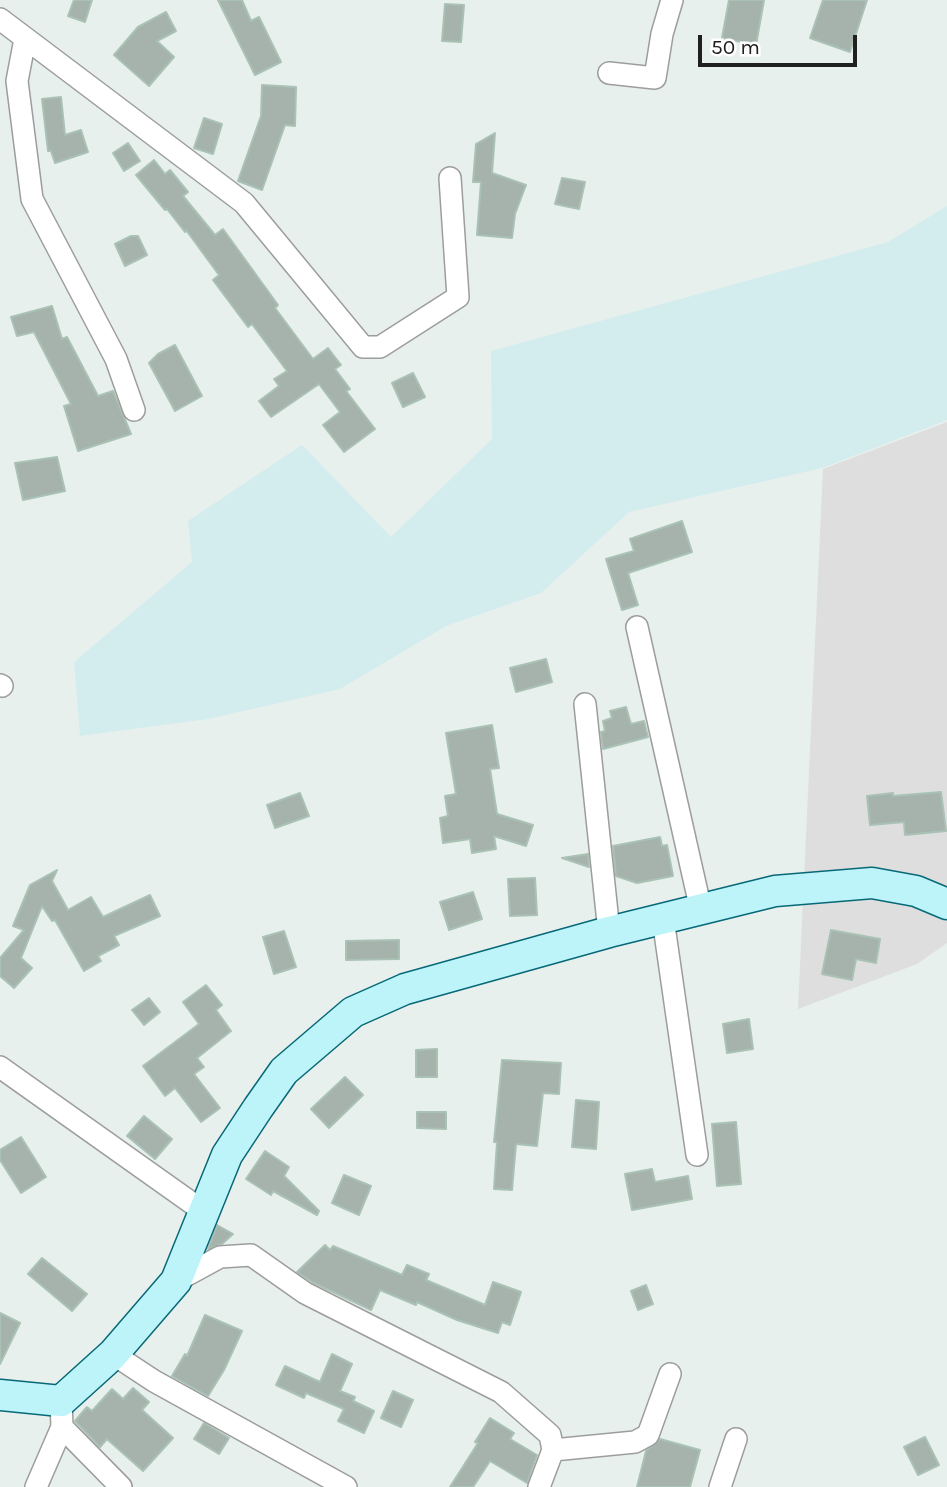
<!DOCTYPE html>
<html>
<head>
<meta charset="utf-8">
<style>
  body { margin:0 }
  #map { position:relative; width:947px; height:1487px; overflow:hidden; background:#e7f0ed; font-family:Karla,sans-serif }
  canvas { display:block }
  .scale { position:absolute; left:698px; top:35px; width:159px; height:32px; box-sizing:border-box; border:4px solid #202020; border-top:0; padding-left:9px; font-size:21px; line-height:24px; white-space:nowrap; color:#202020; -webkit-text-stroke:5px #fff; paint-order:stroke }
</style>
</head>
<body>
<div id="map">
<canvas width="947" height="1487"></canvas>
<div class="scale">50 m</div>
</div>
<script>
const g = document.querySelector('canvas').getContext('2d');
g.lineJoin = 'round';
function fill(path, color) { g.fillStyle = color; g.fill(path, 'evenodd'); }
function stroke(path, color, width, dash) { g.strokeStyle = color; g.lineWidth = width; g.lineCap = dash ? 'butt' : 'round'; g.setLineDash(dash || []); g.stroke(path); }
fill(new Path2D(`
  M947 422V943L917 964 798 1009 823 469Z`), '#dddedd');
fill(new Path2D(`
  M947 206V420L822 468 629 512 541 593 446 626 340 689 208 719 80 736 74 662 192 562 188 521 302 445 391 537 492 439 491 351 888 242Z`), '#d3ecee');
const building = new Path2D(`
  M74 0H92L85 22 68 16Z
  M218 0H242L251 21 259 17 281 62 255 75Z
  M729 0H764L756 45 722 38Z
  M823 0H867L850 52 810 38Z
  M445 4 464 5 461 42 442 41Z
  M166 12 176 31 157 41 174 57 149 86 114 55 138 27Z
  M262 85 296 87 295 126 285 125 262 190 238 181 261 116Z
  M61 97 65 135 81 130 88 152 55 163 51 151H48L42 99Z
  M204 118 222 124 213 154 194 148Z
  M495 133 492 173 526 185 515 214 512 238 477 235 481 182H473L476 144Z
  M128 143 140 161 124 171 113 153Z
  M154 160 165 174 170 170 188 192 183 196 215 235 223 229 278 305 275 308 313 359 328 348 341 365 335 369 350 389 346 391 375 429 344 452 323 425 340 412 319 384 271 417 259 401 279 386 274 379 287 371 252 324 248 327 213 280 219 275 186 230 185 232 167 209 165 210 136 175Z
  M562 178 585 182 579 209 555 204Z
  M131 236H138L147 255 125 266 115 244Z
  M52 306 62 339 67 337 98 396 113 391 131 434 78 451 64 406 71 404 34 332 17 336 11 317Z
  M175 345 202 396 175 411 149 363 158 354Z
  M413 373 425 397 403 407 392 383Z
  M57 457 65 491 23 500 15 463Z
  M682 521 692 552 628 573 638 605 622 610 606 559 634 551 630 539Z
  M546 659 552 682 516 692 510 668Z
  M626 707 631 724 644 721 648 737 603 749 601 732 605 731 603 721 612 718 610 711Z
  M492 725 499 768 490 769 497 814 533 825 526 846 494 836 496 849 472 853 470 839 443 843 440 818 448 816 445 796 456 794 446 733Z
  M941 792 946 831 905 835 904 822 870 825 867 796 893 793V796Z
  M300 793 309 816 275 828 267 805Z
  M660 837 662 846 667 845 673 876 637 883 616 876 613 846Z
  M588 854 589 867 562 858Z
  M57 870 52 881 68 910 91 897 103 917 150 895 160 916 114 936 119 945 98 956 101 961 84 971 55 920 52 921 42 906 21 958 32 968 14 988 0 976V958L24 930 13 926 30 885Z
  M535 878 537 915 510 916 508 879Z
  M473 892 482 919 449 930 440 902Z
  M831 930 880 939 876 963 856 959 852 980 822 974Z
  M284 931 296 967 274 974 263 937Z
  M399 940V959L346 960V941Z
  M206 985 222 1005 216 1010 231 1031 197 1058 204 1067 194 1074 220 1108 201 1122 175 1088 165 1096 143 1066 199 1024 183 1002Z
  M149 998 160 1012 144 1025 132 1010Z
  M749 1019 753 1049 727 1053 723 1024Z
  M437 1049V1077H416V1050Z
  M502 1060 561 1063 559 1094 543 1093 537 1146 516 1144 512 1190 494 1189 497 1142H494Z
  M345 1077 363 1095 329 1128 311 1109Z
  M576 1100 599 1102 596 1149 572 1147Z
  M417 1112H446V1129L417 1128Z
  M144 1116 172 1139 155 1159 127 1136Z
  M736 1122 741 1184 717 1186 712 1124Z
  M21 1137 46 1177 21 1193 0 1160V1150Z
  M265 1151 289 1167 284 1176 319 1211 317 1215 273 1191 271 1195 246 1179Z
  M652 1169 655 1182 688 1176 692 1199 632 1210 625 1174Z
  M344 1175 371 1186 359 1215 332 1203Z
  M217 1225 233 1234 222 1244 208 1249Z
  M325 1245 330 1250 333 1246 402 1275 407 1265 429 1274 426 1280 485 1305 493 1282 521 1292 510 1325 502 1322 498 1333 457 1320 417 1302 416 1305 380 1290 371 1310 312 1282 297 1272Z
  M42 1258 87 1294 72 1311 28 1274Z
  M646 1285 653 1304 638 1310 631 1291Z
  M0 1313 20 1323 0 1364Z
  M205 1315 242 1331 224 1370 208 1396 172 1376 185 1354 187 1356Z
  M332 1354 352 1364 340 1391 355 1397 353 1401 374 1411 364 1433 338 1421 344 1409 306 1393 304 1398 276 1385 285 1366 320 1382Z
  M133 1388 149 1402 142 1410 173 1438 143 1471 107 1439 100 1447 75 1421 87 1407 92 1411 112 1389 123 1399Z
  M393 1391 413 1400 401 1427 381 1418Z
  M490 1418 514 1433 510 1439 537 1455 527 1483 490 1461 473 1487H450L478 1443 475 1442Z
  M204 1423 229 1438 219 1454 194 1439Z
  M925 1437 939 1465 918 1475 904 1447Z
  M660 1439 700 1450 690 1487H637L646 1451Z`);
fill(building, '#a6b2ac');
stroke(building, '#a9c2b5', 2);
const street = new Path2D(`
  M0 19 244 203 363 347H380L458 297 450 178
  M25 39 17 81 32 199 116 359 134 410
  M609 73 655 78 662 34 672 0
  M637 627 701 910
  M0 685 2 686
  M585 704 609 932
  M663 919 697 1155
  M0 1067 203 1211
  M176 1281 220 1257 251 1255 305 1293 501 1392 550 1435 553 1450 539 1487
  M113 1354 154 1381 346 1487
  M61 1401 62 1427 121 1487
  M553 1450 635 1442 648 1435 670 1374
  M36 1487 62 1427
  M720 1487 736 1439`);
const secondary = new Path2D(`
  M0 1395 61 1401 113 1354 176 1281 227 1155 258 1108 284 1071 353 1012 405 989 609 932 775 891 872 883 916 891 947 904`);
stroke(street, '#9d9d9d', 24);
stroke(secondary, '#076877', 33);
stroke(street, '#fff', 21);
stroke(secondary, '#bdf4f9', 30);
</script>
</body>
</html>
